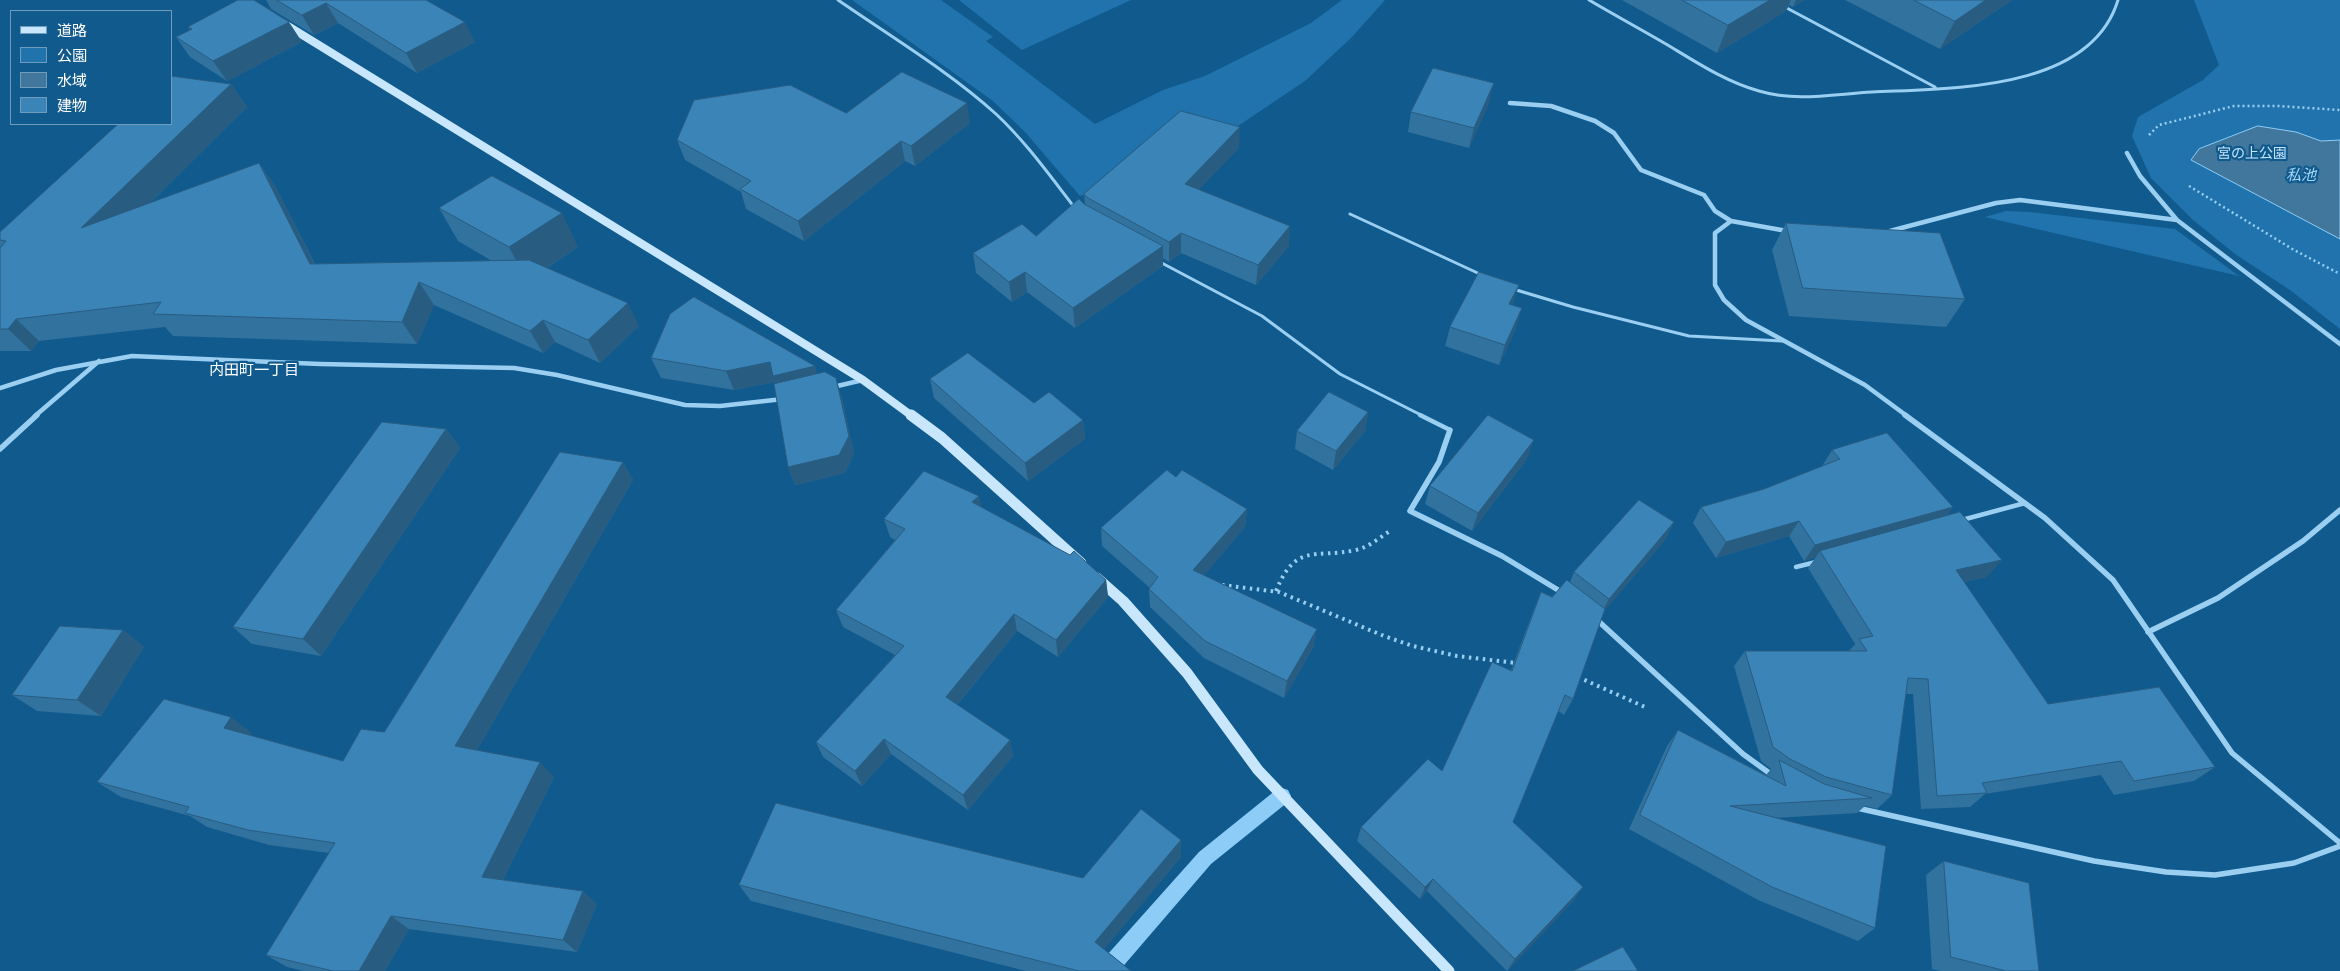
<!DOCTYPE html>
<html>
<head>
<meta charset="utf-8">
<style>
  body { margin:0 }
  #map { position:relative; width:2340px; height:971px; overflow:hidden; background:#115a8e; font-family:Lato,"Noto Sans JP",sans-serif }
  canvas { display:block }
  .legend { position:absolute; left:10px; top:10px; width:162px; height:115px; box-sizing:border-box; background:#115a8e; border:1px solid #709cbb; margin:0; padding:6px 9px; list-style:none; font-size:15px; color:#fff }
  .legend li { display:flex; align-items:center; gap:10px; height:25px }
  .legend b { width:25px; border:1px solid #709cbb }
</style>
</head>
<body>
<div id="map">
<canvas width="2340" height="971"></canvas>
<ul class="legend">
<li><b style="height:6px;background:#c9e7fc"></b>道路</li>
<li><b style="height:14px;background:#2073ac"></b>公園</li>
<li><b style="height:14px;background:#42779d"></b>水域</li>
<li><b style="height:14px;background:#3a84b8"></b>建物</li>
</ul>
</div>
<script>
const g = document.querySelector('canvas').getContext('2d');
g.lineJoin = 'round';
function fill(path, color) { g.fillStyle = color; g.fill(path, 'evenodd'); }
function stroke(path, color, width, dash) { g.strokeStyle = color; g.lineWidth = width; g.lineCap = dash ? 'butt' : 'round'; g.setLineDash(dash || []); g.stroke(path); }
function write(font, color, halo, rows, align = 'center') {
  g.font = font + ' Lato,"Noto Sans JP",sans-serif'; g.lineWidth = 4.5; g.setLineDash([]); g.textBaseline = 'middle'; g.strokeStyle = halo; g.fillStyle = color; for (const [text, x, y, turn = 0] of rows) {
    g.save(); g.translate(x, y); g.rotate((+turn || 0) * Math.PI / 180); g.textAlign = isNaN(turn) ? turn : align; if (halo) g.strokeText(text, 0, 0); g.fillText(text, 0, 0); g.restore();
  }
}
fill(new Path2D(`
  M852 0H941L993 37 986 41 1095 124 1163 90 1205 76 1311 23 1342 0H1385L1352 37 1305 81 1226 134 1099 190 1080 196 1025 132 993 101Z
  M959 0H1131L1022 50Z
  M2194 0H2340V329L2290 290 2235 254 2193 220 2151 178 2132 136 2138 117 2203 80 2219 65Z
  M2006 211 2030 212 2175 229 2239 276 1985 217Z`), '#2073ac');
const water = new Path2D(`
  M2258 126 2296 132 2321 141 2340 140V239L2191 160 2199 149Z`);
fill(water, '#42779d');
stroke(water, '#8cccf6', 1);
fill(new Path2D(`
  M1282 788 1288 790 1291 796 1288 802 1211 864 1119 971H1096L1099 964 1199 852 1276 790Z`), '#8cccf6');
stroke(new Path2D(`
  M2149 135 2159 125 2234 106H2278L2340 110
  M2189 186 2294 250 2340 274`), '#9acff2', 2.5, [2, 3]);
stroke(new Path2D(`
  M1222 585 1279 592 1384 636 1413 646 1457 656 1516 663
  M1276 591C1296 542 1314 559 1356 550 1369 547 1379 538 1390 531
  M1578 677 1645 707`), '#9acff2', 4, [2.5, 4.5]);
stroke(new Path2D(`
  M838 0C890 36 950 72 996 114 1026 142 1050 176 1075 208
  M1589 0C1616 16 1644 31 1671 47 1699 64 1727 82 1759 91 1796 102 1834 94 1872 92 1950 88 2090 92 2118 0
  M1783 6 1935 87
  M1350 214 1482 275
  M1158 261 1262 316 1340 374 1423 416
  M1513 289 1573 307 1689 336 1782 341`), '#9acff2', 3);
stroke(new Path2D(`
  M1420 415 1450 430
  M1962 520 2025 503
  M1796 567 1816 562`), '#9acff2', 4.5);
stroke(new Path2D(`
  M1510 103 1551 106 1595 121 1614 133 1641 170 1704 195 1715 211 1731 221 1787 231
  M2127 153 2140 176 2177 220 2340 344
  M1731 221 1715 233V285L1724 300 1746 320 1865 385 1907 416
  M1890 231 1996 203 2020 200 2177 220
  M833 387 863 380
  M0 388 56 370 132 356 320 364 514 368 557 375 685 405 720 406 783 399
  M35 416 99 361`), '#9acff2', 4.5);
stroke(new Path2D(`
  M1905 415 2045 518 2113 580 2232 753 2340 843
  M1450 430 1439 462 1410 511 1502 556 1563 593
  M0 449 37 415
  M1595 618 1743 754 1772 775
  M2148 632 2218 598 2303 541 2340 510
  M1857 808 2094 861 2166 872 2215 875 2294 863 2340 846`), '#9acff2', 5.5);
stroke(new Path2D(`
  M283 23 863 380 912 416`), '#c9e7fc', 8);
stroke(new Path2D(`
  M911 415 942 438 1081 563
  M1097 578 1123 601 1187 673 1258 770 1449 971`), '#c9e7fc', 11);
fill(new Path2D(`
  M266 0H426L475 42 417 73 338 23 314 35 271 9Z
  M1622 0H1804L1793 7 1789 5 1786 11 1717 53Z
  M1845 0H2012L1940 49Z
  M188 27 302 42 227 81 190 57 176 37 190 30Z
  M231 84 247 107 150 203 259 163 275 186 315 264 492 261 458 241 439 208 578 247 547 268 639 326 600 363 555 342 543 353 434 305 417 344 173 336 165 327 39 341 31 351H0V232Z
  M1489 103 1469 148 1408 132 1411 112Z
  M846 113 970 123 915 166 905 161 804 241 746 209 741 192 685 160 677 140Z
  M1239 148 1199 189 1289 246 1256 285 1181 253 1169 262 1163 258V266L1075 328 1027 292 1012 302 976 273 973 253 1036 236 1085 204 1084 194Z
  M1786 223 1965 299 1946 327 1789 316 1772 250Z
  M1513 305 1516 328 1499 365 1445 346 1450 327Z
  M651 358 815 366 817 374 842 398 854 454 845 473 795 485 788 467 775 382 734 390 661 378Z
  M930 379 1034 403 1083 420 1085 439 1028 481 934 398Z
  M1368 412 1365 431 1333 470 1295 449 1297 431Z
  M446 429 460 448 321 656 252 644 233 627Z
  M1832 450 1953 507 1945 517 1987 577 1964 582 2048 704 2215 767 2194 781 2114 795 2101 775 1985 794 1970 807 1921 809 1913 694H1906L1892 795 1877 809 1865 806 1857 813 1775 818 1875 928 1858 941 1758 900 1629 829 1667 746 1678 730 1766 775 1771 769 1761 761 1734 666 1745 651H1849L1855 644 1808 568 1816 557 1804 561 1789 536 1716 558 1693 523 1701 507 1764 489 1822 466Z
  M1527 459 1472 531 1425 504 1430 486Z
  M623 462 633 480 477 750 554 777 503 880 597 904 577 952 409 929 385 971H304L287 967 266 955 329 853 269 845 207 827 190 816 121 797 97 782 252 733 250 735 343 761 384 732Z
  M1176 477 1247 509 1245 527 1204 575 1314 646 1284 698 1204 658 1150 607 1149 589 1150 588 1102 546 1101 528Z
  M979 496 981 507 1106 580 1108 597 1058 657 1017 631 957 705 1010 740 1013 756 968 810 891 754 862 786 823 757 816 742 895 655 843 627 836 610 895 540 890 537 884 519Z
  M1674 522 1665 540 1604 611 1573 699 1564 715 1558 711 1513 822 1583 887 1574 900 1507 971 1427 891 1420 899 1357 841 1361 827 1442 771 1511 670 1534 609 1541 592 1552 597 1570 582 1574 572Z
  M123 630 144 647 101 716 37 711 12 695Z
  M1181 840V857L1104 949 1131 971H1026L751 901 739 885 1083 878Z
  M1944 861 2039 971H1941L1932 969 1926 875Z`), '#32729e');
fill(new Path2D(`
  M1770 0H1791L1786 11 1717 53 1728 25Z
  M1796 0H1804L1793 7Z
  M1986 0H2012L1940 49 1955 21Z
  M326 3 338 23 314 35 302 15Z
  M289 22 302 42 227 81 213 61Z
  M465 22 475 42 417 73 406 53Z
  M1494 83 1489 103 1469 148 1474 128Z
  M231 84 247 107 101 251 81 228Z
  M967 103 970 123 915 166 911 146Z
  M1240 127 1239 148 1185 204V184Z
  M901 141 905 161 804 241 798 221Z
  M259 163 275 186 326 287 310 264Z
  M562 213 578 247 527 281 509 247Z
  M1290 226 1289 246 1256 285 1258 265Z
  M1181 233V253L1169 262V242Z
  M1163 246V266L1075 328 1073 308Z
  M1025 272 1027 292 1012 302 1009 282Z
  M419 282 434 305 417 344 402 322Z
  M1519 285 1513 305 1503 324 1509 304Z
  M628 303 639 326 600 363 588 340Z
  M1522 308 1516 328 1499 365 1505 345Z
  M16 319 39 341 31 351 8 329Z
  M543 320 555 342 543 353 530 331Z
  M770 362 815 366 821 386 780 395 775 382 734 390 726 371Z
  M836 378 842 398 854 454 845 473 795 485 788 467Z
  M1368 412 1365 431 1333 470 1336 451Z
  M1083 420 1085 439 1028 481 1025 463Z
  M446 429 460 448 321 656 303 639Z
  M1534 440 1527 459 1472 531 1478 513Z
  M623 462 633 480 470 762 455 746Z
  M979 496 983 515 972 502Z
  M1953 507 1940 523 1820 551 1816 557 1804 561 1815 545Z
  M1247 509 1245 527 1193 588V570Z
  M1799 521 1789 536 1716 558 1726 542Z
  M1674 522 1665 540 1600 616 1609 599Z
  M2002 560 1987 577 1942 587 1956 570Z
  M1106 580 1108 597 1058 657 1056 640Z
  M1014 614 1017 631 950 713 946 697Z
  M1317 629 1314 646 1284 698 1287 681Z
  M123 630 144 647 101 716 77 700Z
  M231 717 252 733 244 744 224 728Z
  M884 739 891 754 862 786 855 771Z
  M1010 740 1013 756 968 810 963 795Z
  M540 762 554 777 498 890 482 877Z
  M1181 840V857L1098 957 1095 942Z
  M1433 879 1427 891 1420 899 1425 887Z
  M1583 887 1574 900 1507 971 1515 959Z
  M583 891 597 904 577 952 563 940Z
  M391 916 409 929 385 971H359Z`), '#295c81');
const building = new Path2D(`
  M238 0H254L289 22 213 61 176 37 192 29 188 27Z
  M277 0H426L465 22 406 53 326 3 302 15Z
  M1682 0H1770L1728 25Z
  M1914 0H1986L1955 21Z
  M1433 68 1494 83 1474 128 1411 112Z
  M902 72 967 103 911 146 901 141 798 221 740 189 751 181 677 140 694 100 790 85 846 113Z
  M171 76 231 84 81 228 259 163 310 264 529 260 628 303 588 340 543 320 530 331 419 282 402 322 153 314 161 302 16 319 8 329H0V248L6 241 0 240V232L118 124H171Z
  M1181 111 1240 127 1185 184 1290 226 1258 265 1181 233 1169 242 1088 198 1084 194Z
  M492 176 562 213 509 247 439 208Z
  M1079 199 1084 204 1163 246 1073 308 1025 272 1009 282 973 253 1022 224 1036 236Z
  M1786 223 1940 233 1965 299 1803 288Z
  M1479 272 1519 285 1509 304 1522 308 1505 345 1450 327Z
  M694 297 815 366 773 376 770 362 726 371 651 358 670 314Z
  M968 353 1034 403 1049 392 1083 420 1025 463 930 379Z
  M825 372 836 378 849 436 839 455 788 467 774 384Z
  M1329 392 1368 412 1336 451 1297 431Z
  M1488 415 1534 440 1478 513 1430 486Z
  M382 422 446 429 303 639 233 627Z
  M1887 433 1953 507 1815 545 1799 521 1726 542 1701 507 1764 489 1840 459 1832 450Z
  M560 452 623 462 455 746 540 762 482 877 583 891 563 940 391 916 359 971H333L266 955 335 843 248 830 185 813 189 807 97 782 164 699 231 717 224 728 343 761 361 729 384 732Z
  M1167 470 1176 477 1182 470 1247 509 1193 570 1317 629 1287 681 1205 641 1149 589 1158 577 1101 528Z
  M924 471 979 496 972 502 1070 555 1074 551 1106 580 1056 640 1014 614 946 697 1010 740 963 795 884 739 855 771 816 742 904 646 836 610 905 529 884 519Z
  M1639 500 1674 522 1609 599 1574 572Z
  M1960 512 2002 560 1956 570 2048 704 2159 687 2215 767 2134 781 2121 761 1982 783 1987 793 1937 796 1928 679 1908 678 1892 795 1826 777 1790 759 1773 747 1745 651H1867L1859 639 1873 636 1820 551Z
  M1567 580 1605 609 1573 699 1565 695 1513 822 1583 887 1515 959 1433 879 1425 887 1361 827 1428 759 1442 771 1492 662 1512 671 1541 592 1552 597Z
  M60 626 123 630 77 700 12 695Z
  M1678 730 1786 786 1779 760 1824 784 1872 798 1730 806 1886 846 1875 928 1772 887 1640 815Z
  M776 803 1083 878 1141 809 1181 840 1095 942 1131 971H1079L739 885Z
  M1944 861 2029 883 2039 971H2006L1951 957Z
  M1623 947 1638 971H1573Z`);
fill(building, '#3a84b8');
stroke(building, '#295c81', 1);
write('14px', '#c2e5fd', '#115a8e', [
  ["宮の上公園",2252,153]
]);
write('italic 15px', '#a6d8f9', '#115a8e', [
  ["私池",2301,175]
]);
write('15px', '#fff', '#115a8e', [
  ["内田町一丁目",254,370]
]);
</script>
</body>
</html>
